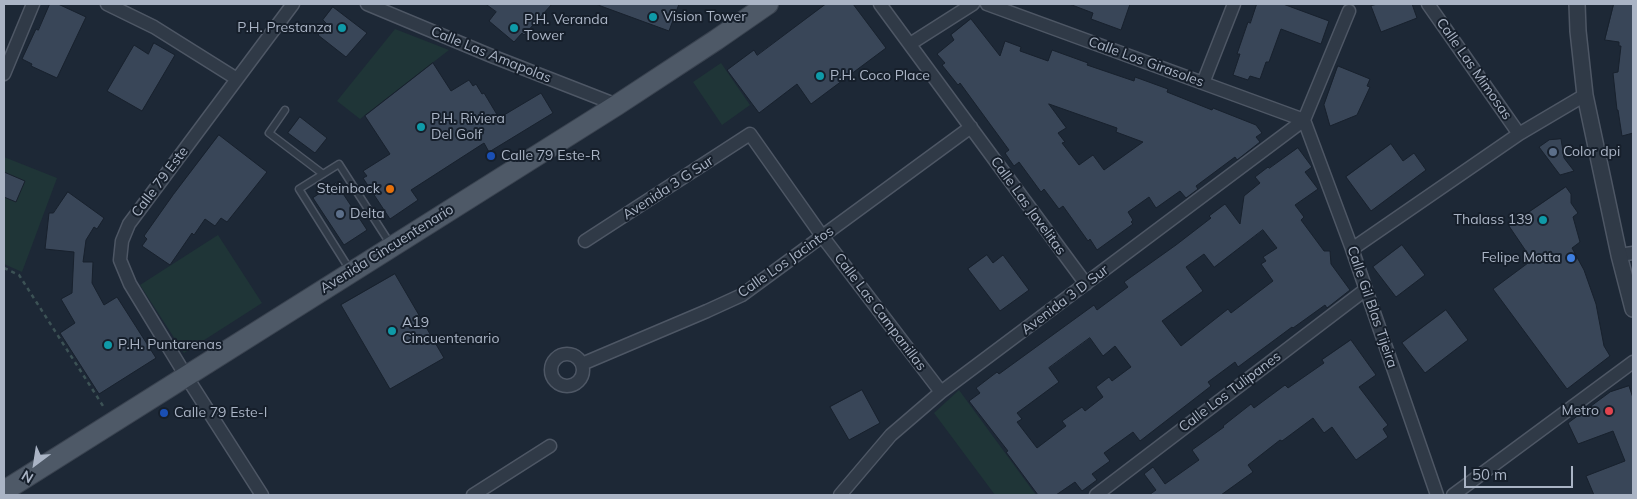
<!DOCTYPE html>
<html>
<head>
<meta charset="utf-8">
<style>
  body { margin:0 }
  #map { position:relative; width:1637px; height:499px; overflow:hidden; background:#1d2836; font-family:Mulish,sans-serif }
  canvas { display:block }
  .frame { position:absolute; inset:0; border:5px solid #aab4c5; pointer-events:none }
  .north { position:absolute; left:10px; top:439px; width:50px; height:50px; -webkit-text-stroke:4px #161f2b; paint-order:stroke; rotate:211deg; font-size:14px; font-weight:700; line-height:20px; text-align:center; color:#aab4c5 }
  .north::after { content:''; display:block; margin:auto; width:18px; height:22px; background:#aab4c5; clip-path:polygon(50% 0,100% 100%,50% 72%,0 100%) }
  .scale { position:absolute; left:1464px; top:466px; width:109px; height:22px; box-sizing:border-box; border:2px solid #aab4c5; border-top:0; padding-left:6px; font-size:15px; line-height:18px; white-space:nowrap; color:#aab4c5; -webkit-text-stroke:4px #161f2b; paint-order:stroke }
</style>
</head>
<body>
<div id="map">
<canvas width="1637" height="499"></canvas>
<div class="frame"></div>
<div class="north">N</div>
<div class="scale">50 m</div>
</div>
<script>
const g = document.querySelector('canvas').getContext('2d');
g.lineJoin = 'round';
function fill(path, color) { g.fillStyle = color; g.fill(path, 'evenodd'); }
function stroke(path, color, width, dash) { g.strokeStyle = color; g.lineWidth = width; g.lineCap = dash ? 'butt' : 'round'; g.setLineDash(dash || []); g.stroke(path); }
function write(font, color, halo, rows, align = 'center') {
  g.font = font + ' Mulish,sans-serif'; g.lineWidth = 4; g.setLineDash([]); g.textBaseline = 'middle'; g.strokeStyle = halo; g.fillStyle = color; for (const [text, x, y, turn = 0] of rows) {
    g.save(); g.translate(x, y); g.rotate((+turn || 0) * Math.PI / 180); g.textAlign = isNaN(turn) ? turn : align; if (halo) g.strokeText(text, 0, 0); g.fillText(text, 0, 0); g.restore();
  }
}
fill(new Path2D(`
  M395 29 449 50 360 119 337 101Z
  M721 63 750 105 722 125 693 82Z
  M4 157 57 178 22 272 4 264Z
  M218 235 262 303 184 353 140 285Z
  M959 390 1036 495H995L934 413Z`), '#1f3537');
const building = new Path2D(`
  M50 4H58L86 17 57 78 31 66 32 64 22 59 36 29 38 30Z
  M486 4H552L524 35 522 33 514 42 489 21 496 12Z
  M598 4H679L669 31 598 5Z
  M826 4H853L886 48 811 104 797 84 759 113 727 70 754 50 757 55Z
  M1073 4H1130L1121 30 1091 19 1093 13 1072 5Z
  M1257 4H1283L1329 21 1321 44 1281 29 1269 62H1266L1260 79 1250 76 1248 80 1233 75 1240 54H1237L1248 22 1250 23Z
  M1378 4H1412L1417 18 1381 32 1371 6Z
  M1614 4H1633V133L1622 136 1618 110H1617L1613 73 1618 72 1621 46H1619V42L1605 40Z
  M333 7 367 33 346 57 318 35 327 24 323 20Z
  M971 19 1000 56 1005 41 1021 47 1020 51 1048 61 1052 50 1088 63 1087 65 1134 81 1135 77 1168 89 1167 92 1212 110 1213 108 1256 125 1262 133 1256 137 1260 142 1237 160 1235 157 1196 186 1198 189 1186 198 1180 191 1156 208 1149 197 1128 212 1133 220 1131 222 1133 224 1097 250 1090 239 1088 241 1063 206 1059 209 1044 189 1041 192 1019 162 1014 166 1005 153 1009 150 960 83 958 85 942 65 945 63 937 54 954 40 951 35ZM1049 104 1117 128 1116 132 1143 142 1104 170 1093 155 1079 165 1062 143 1065 142 1058 133 1066 128Z
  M154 43 175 55 142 111 107 91 134 45 148 54Z
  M433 63 451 91 469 80 473 86 476 84 482 94 484 93 499 118 541 93 553 113 489 152 484 143 411 190 418 200 390 219 363 178 367 176 363 171 390 154 365 116Z
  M1338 66 1370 79 1367 86 1370 87 1357 115 1330 126 1324 105Z
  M300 117 327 138 315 153 288 133Z
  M219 135 267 172 227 222 221 218 215 226 205 219 194 235 192 233 170 265 142 246 147 239 144 236 173 195Z
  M1561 139 1564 158 1574 171 1560 175 1539 147 1549 140Z
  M1391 144 1403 161 1414 153 1426 170 1371 211 1346 177Z
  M1298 148 1312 167 1305 172 1318 189 1295 205 1304 217 1301 220 1324 251H1330L1331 264 1350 290 1327 308 1325 305 1293 328 1292 327 1238 367 1235 362 1208 382 1211 386 1140 441 1133 432 1104 453 1110 461 1092 474 1097 480 1082 491 1075 482 1056 495H1038L1006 452 1008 451 969 401 980 393 976 388 997 372 999 374 1094 305 1097 310 1128 287 1124 282 1176 245 1211 218 1209 216 1225 204 1240 224 1244 196 1260 183 1255 177 1268 167 1269 168ZM1263 230 1277 248 1263 257 1266 261 1261 264 1273 281 1231 313 1228 309 1181 346 1162 321 1203 291 1186 267 1204 254 1214 267ZM1090 338 1103 356 1115 346 1131 367 1112 381 1109 377 1096 387 1103 397 1085 411 1082 407 1062 421 1066 426 1037 448 1017 422 1022 419 1017 413 1059 382 1049 368Z
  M4 172 25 181 16 202 4 197Z
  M336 183 367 230 344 245 313 198Z
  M1566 187 1571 194V203L1578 213 1573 217 1580 242 1572 248 1584 270 1596 304 1604 346 1610 356 1567 389 1493 289 1532 260 1509 226Z
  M68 192 104 218 97 229 94 227 86 240 83 262H93L92 283 104 305 117 297 156 358 99 394 60 333 75 323 61 299 72 293 74 252 45 249 49 213H53Z
  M1402 245 1425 275 1396 297 1373 267Z
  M987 255 993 263 1003 255 1029 290 1000 311 968 269Z
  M395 274 444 358 390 389 341 305Z
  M1446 310 1468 340 1425 373 1402 343Z
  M1351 340 1376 375 1359 387 1388 425 1383 429 1388 437 1356 460 1332 427 1324 433 1313 418 1282 441 1280 440 1248 465 1253 472 1221 495H1149L1156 490 1144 474 1153 467 1165 484 1199 460 1192 450 1224 427 1223 426 1251 404 1254 408 1285 385 1288 388 1324 363 1322 360Z
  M1629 386 1633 398V495H1594L1586 476 1625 461 1613 431 1578 444 1568 423 1610 392Z
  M862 390 880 423 849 440 830 407Z`);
fill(building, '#394658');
stroke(building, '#18212d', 1);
const service = new Path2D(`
  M285 110 269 133 323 174
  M350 270 299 189 339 164 391 245`);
const minor = new Path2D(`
  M107 4 154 27 237 79
  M367 4 494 57 617 105
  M880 4 1086 284
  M987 4 1304 120
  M1428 4 1519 134
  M910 44 973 4
  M4 74 33 4
  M1203 83 1234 4
  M1304 120 1352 249 1437 495
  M1304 120 1349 11
  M585 241 750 134 822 236 941 392
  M1352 249 1519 134 1585 95
  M1619 255 1633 253
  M551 370a16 16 0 1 1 32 0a16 16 0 1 1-32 0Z
  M582 364 707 311 742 295 971 127
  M262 495 186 376 130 284 120 260 122 241 129 224 293 4
  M473 495 550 446
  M840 495 891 435 941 392 1304 120
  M1096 495 1365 290
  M1453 495 1633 362`);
const tertiary = new Path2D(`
  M1577 4 1578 31 1585 95 1619 255 1633 309`);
const primary = new Path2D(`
  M4 491 617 105 716 40 768 4`);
stroke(service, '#4e5765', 9);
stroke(minor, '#4e5765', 15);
stroke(tertiary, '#4e5765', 18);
stroke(primary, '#3a4350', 22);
stroke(new Path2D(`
  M4 268 19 275 105 409`), '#3c5255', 2.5, [4, 4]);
stroke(service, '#303a47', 6);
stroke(minor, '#303a47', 12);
stroke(tertiary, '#303a47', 15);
stroke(primary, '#4e5967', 20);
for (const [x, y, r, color] of [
  [653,17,5,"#0f9aa8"],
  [342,28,5,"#0f9aa8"],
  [514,28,5,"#0f9aa8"],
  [820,76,5,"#0f9aa8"],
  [421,127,5,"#0f9aa8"],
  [1553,152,5,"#5c6f8a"],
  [491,156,5,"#1a4fb4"],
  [390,189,5,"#e8710a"],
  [340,214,5,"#5c6f8a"],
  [1543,220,5,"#0f9aa8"],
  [1571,258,5,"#3f7fe0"],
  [392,331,5,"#0f9aa8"],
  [108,345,5,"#0f9aa8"],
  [1609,411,5,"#e0444e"],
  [164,413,5,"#1a4fb4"]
]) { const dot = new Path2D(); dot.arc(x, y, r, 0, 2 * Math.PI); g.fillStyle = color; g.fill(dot); stroke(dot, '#161f2b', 2); }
write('14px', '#aab4c5', '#161f2b', [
  ["Vision Tower",663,17],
  ["P.H. Veranda",524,20],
  ["Tower",524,36],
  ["P.H. Prestanza",332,28,"right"],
  ["P.H. Coco Place",830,76],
  ["P.H. Riviera",431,119],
  ["Del Golf",431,135],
  ["Color dpi",1563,152],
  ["Calle 79 Este-R",501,156],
  ["Steinbock",380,189,"right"],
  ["Delta",350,214],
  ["Thalass 139",1533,220,"right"],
  ["Felipe Motta",1561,258,"right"],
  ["A19",402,323],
  ["Cincuentenario",402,339],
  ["P.H. Puntarenas",118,345],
  ["Metro",1599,411,"right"],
  ["Calle 79 Este-I",174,413]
], 'left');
write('14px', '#aab4c5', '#161f2b', [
  ["Calle Las Amapolas",491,55,22],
  ["Calle Los Girasoles",1146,62,20],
  ["Calle Las Mimosas",1474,69,55],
  ["Calle 79 Este",160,182,-53],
  ["Avenida 3 G Sur",668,188,-33],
  ["Calle Las Javelitas",1028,206,54],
  ["Avenida Cincuentenario",387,249,-32],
  ["Calle Los Jacintos",786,262,-35],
  ["Avenida 3 D Sur",1065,300,-37],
  ["Calle Gil Blas Tijeira",1372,307,71],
  ["Calle Las Campanillas",880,312,53],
  ["Calle Los Tulipanes",1230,392,-37]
]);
</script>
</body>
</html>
